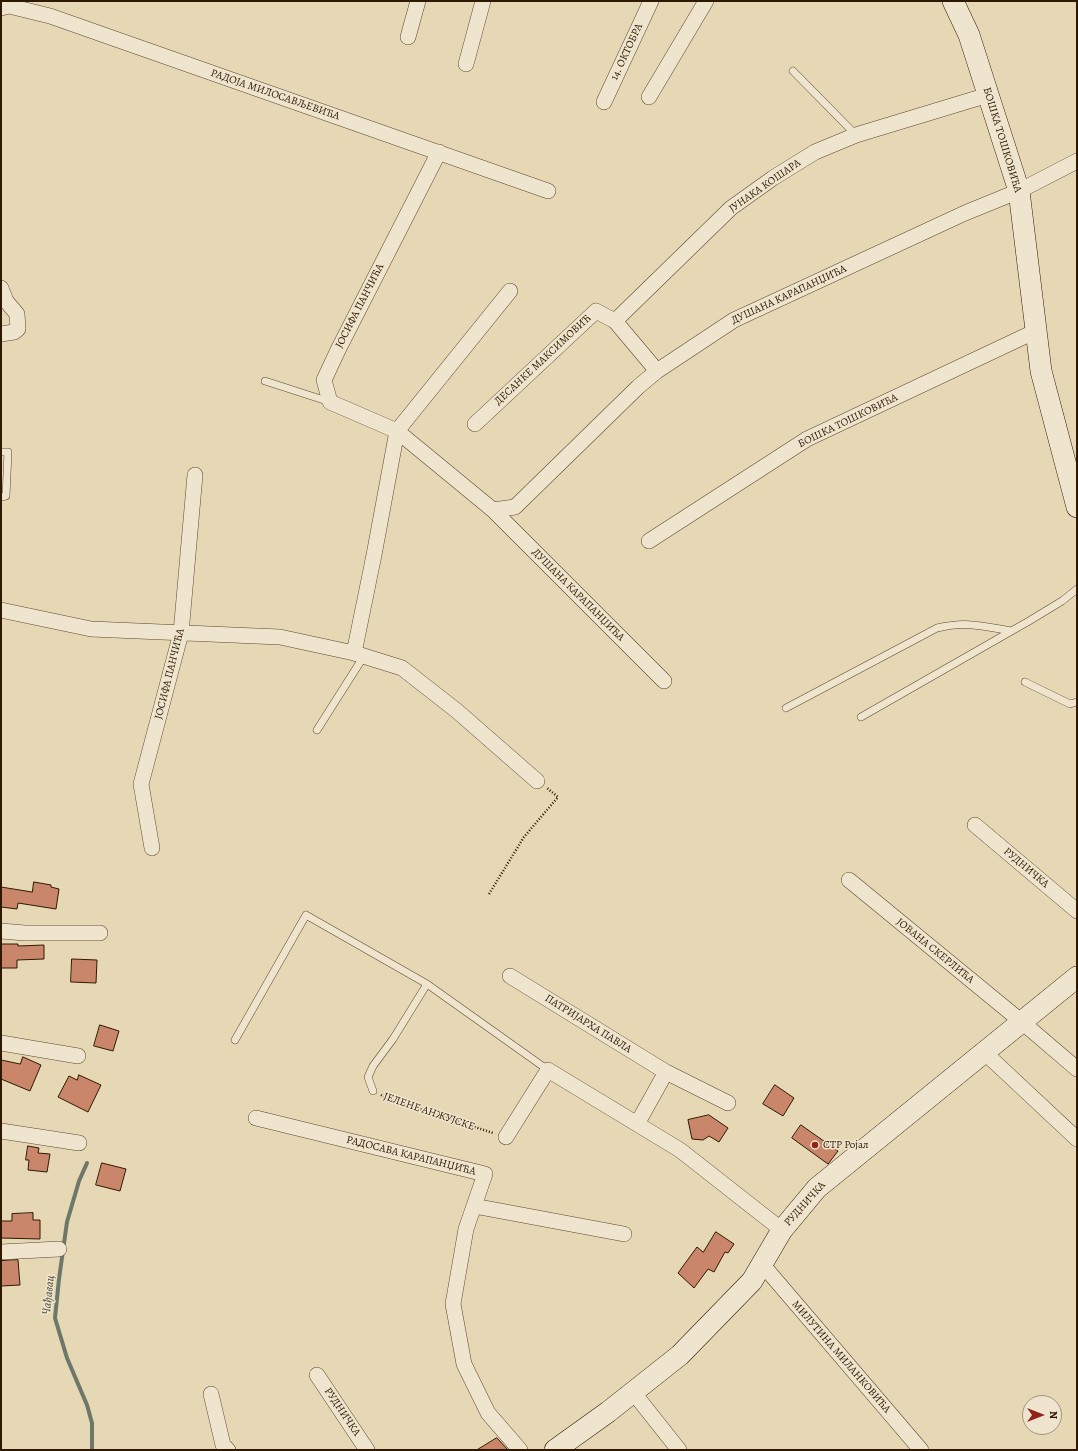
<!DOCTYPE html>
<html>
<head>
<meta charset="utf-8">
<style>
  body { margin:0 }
  #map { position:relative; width:1078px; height:1451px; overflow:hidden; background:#e6d7b5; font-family:Alegreya,serif }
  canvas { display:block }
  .frame { position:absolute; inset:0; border:2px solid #2e1900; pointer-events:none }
  .north { position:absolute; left:1022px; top:1395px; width:40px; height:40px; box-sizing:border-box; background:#efe5cf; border:1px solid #a2937c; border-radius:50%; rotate:90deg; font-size:11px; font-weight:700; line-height:16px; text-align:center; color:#2e1900 }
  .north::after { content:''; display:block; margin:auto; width:14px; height:18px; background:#8f2418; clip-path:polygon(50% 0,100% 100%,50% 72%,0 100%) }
</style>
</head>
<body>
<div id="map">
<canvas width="1078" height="1451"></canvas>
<div class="frame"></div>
<div class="north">N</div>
</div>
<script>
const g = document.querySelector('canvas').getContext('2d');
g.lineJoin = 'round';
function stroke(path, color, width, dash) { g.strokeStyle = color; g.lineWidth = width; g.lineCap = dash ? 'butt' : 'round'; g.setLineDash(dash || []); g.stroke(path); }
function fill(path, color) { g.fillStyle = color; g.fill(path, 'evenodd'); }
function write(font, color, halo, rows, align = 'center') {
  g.font = font + ' Alegreya,serif'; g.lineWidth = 3; g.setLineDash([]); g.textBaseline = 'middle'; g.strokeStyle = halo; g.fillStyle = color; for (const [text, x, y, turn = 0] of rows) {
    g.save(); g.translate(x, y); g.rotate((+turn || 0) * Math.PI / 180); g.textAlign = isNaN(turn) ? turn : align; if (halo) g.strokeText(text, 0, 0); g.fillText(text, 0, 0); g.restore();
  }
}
stroke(new Path2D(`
  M87 1163 79 1181 67 1222 59 1279 55 1318 67 1358 87 1405 92 1423V1450`), '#6d786b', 4);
const building = new Path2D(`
  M34 882 51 885V887L59 889 56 909 18 903 17 909 1 907V887L32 892Z
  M1 944H18V946L44 945V959L17 960V968H1Z
  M72 959 97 960 96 983 71 982Z
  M100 1025 119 1031 113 1051 94 1046Z
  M23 1057 41 1065 30 1091 1 1079V1060L20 1064Z
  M79 1075 101 1085 88 1112 58 1097 69 1076 77 1080Z
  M775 1085 794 1098 783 1116 763 1104Z
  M709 1115 728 1128 719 1142 709 1136 703 1140 692 1139 688 1120Z
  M801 1125 838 1151 828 1164 792 1138Z
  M28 1146 39 1148 38 1153 50 1154 47 1172 28 1170 29 1160H26Z
  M102 1163 126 1169 120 1191 96 1185Z
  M33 1213V1220H40V1239L1 1238V1221H12V1214Z
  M716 1232 734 1244 728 1253 725 1252 714 1272 708 1269 694 1288 678 1273 697 1247 703 1252Z
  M18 1260 20 1285 1 1286V1261Z
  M497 1438 508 1450H477Z`);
fill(building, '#ca866a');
stroke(building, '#2e1900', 1);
const lane = new Path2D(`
  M793 71 856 135
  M265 381 330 402
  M1 452H8L6 496 1 497
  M1025 682 1070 704 1077 702
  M786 708 937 628C967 621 982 626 1011 631
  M861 717 1029 621 1062 601 1077 589
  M317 730 364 656
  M235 1040 306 915 427 984
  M373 1091 368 1077 373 1066 393 1039 427 984 548 1070`);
const street = new Path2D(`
  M1 8 9 6 50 16 548 191
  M408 37 418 1
  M466 64 483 1
  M649 97 706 1
  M604 102 651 1
  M439 152 338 350 324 380 330 402 397 431 510 291
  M1 288 6 301 17 314 18 329 14 332 1 334
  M657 371 615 321 731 208 773 178 815 152 856 135 988 95
  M475 424 596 311 615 321
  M493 510 664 681
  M649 541 807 439 1036 331
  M1 610 91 629 280 637 354 653 374 555 397 431 493 510 515 507 638 387 657 371 734 320 965 213 1019 191 1077 161
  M354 653 402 668 457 711 537 781
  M975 825 1077 911
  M152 848 141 784 181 633 195 475
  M849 880 1022 1022 1077 1069
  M1 931 25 933H100
  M510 976 666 1072 728 1103
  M1 1043 78 1056
  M984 1052 1077 1139
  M256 1118 485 1174 466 1229 453 1304 464 1364 488 1413 520 1450
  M637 1124 666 1072
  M1 1131 79 1143
  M506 1137 548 1070 680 1150 782 1230
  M474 1206 624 1234
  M1 1252 59 1249
  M762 1264 921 1450
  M317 1375 367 1450
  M633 1392 679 1450
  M211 1394 223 1445 228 1450`);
const secondary = new Path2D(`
  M953 1 969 35 1019 191 1041 371 1077 507
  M555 1450 608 1412 680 1355 752 1281 782 1230 817 1188 1077 977`);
stroke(lane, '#5c482d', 8);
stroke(street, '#5c482d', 16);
stroke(secondary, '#2e1900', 22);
stroke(new Path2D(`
  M489 894 524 837 558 797 547 788
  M381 1095 386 1098 493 1133`), '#2e1900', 2.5, [1, 2]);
stroke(lane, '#efe5cf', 7);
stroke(street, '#efe5cf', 15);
stroke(secondary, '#efe5cf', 21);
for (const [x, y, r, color] of [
  [815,1145,4,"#8f2418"]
]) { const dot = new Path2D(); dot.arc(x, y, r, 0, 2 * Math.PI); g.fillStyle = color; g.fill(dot); stroke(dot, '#efe5cf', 1.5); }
write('11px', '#2e1900', '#efe5cf', [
  ["14. ОКТОБРА",627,52,-65],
  ["РАДОЈА МИЛОСАВЉЕВИЋА",275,95,19],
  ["БОШКА ТОШКОВИЋА",1002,140,73],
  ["ЈУНАКА КОШАРА",765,186,-35],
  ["ДУШАНА КАРАПАНЏИЋА",789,295,-25],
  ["ЈОСИФА ПАНЧИЋА",360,306,-63],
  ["ДЕСАНКЕ МАКСИМОВИЋ",543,360,-43],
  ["БОШКА ТОШКОВИЋА",848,421,-26],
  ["ДУШАНА КАРАПАНЏИЋА",578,595,45],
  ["ЈОСИФА ПАНЧИЋА",170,674,-76],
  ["РУДНИЧКА",1026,868,40],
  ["ЈОВАНА СКЕРЛИЋА",935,951,39],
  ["ПАТРИЈАРХА ПАВЛА",588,1024,32],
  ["ЈЕЛЕНЕ АНЖУЈСКЕ",429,1112,19],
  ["РАДОСАВА КАРАПАНЏИЋА",411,1156,14],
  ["РУДНИЧКА",805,1204,-48],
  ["МИЛУТИНА МИЛАНКОВИЋА",841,1357,49],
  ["РУДНИЧКА",342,1412,56]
]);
write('11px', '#2e1900', '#efe5cf', [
  ["СТР Ројал",823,1145]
], 'left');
write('italic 12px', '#4e4935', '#efe5cf', [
  ["Чађавац",49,1295,-84]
]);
</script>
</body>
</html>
